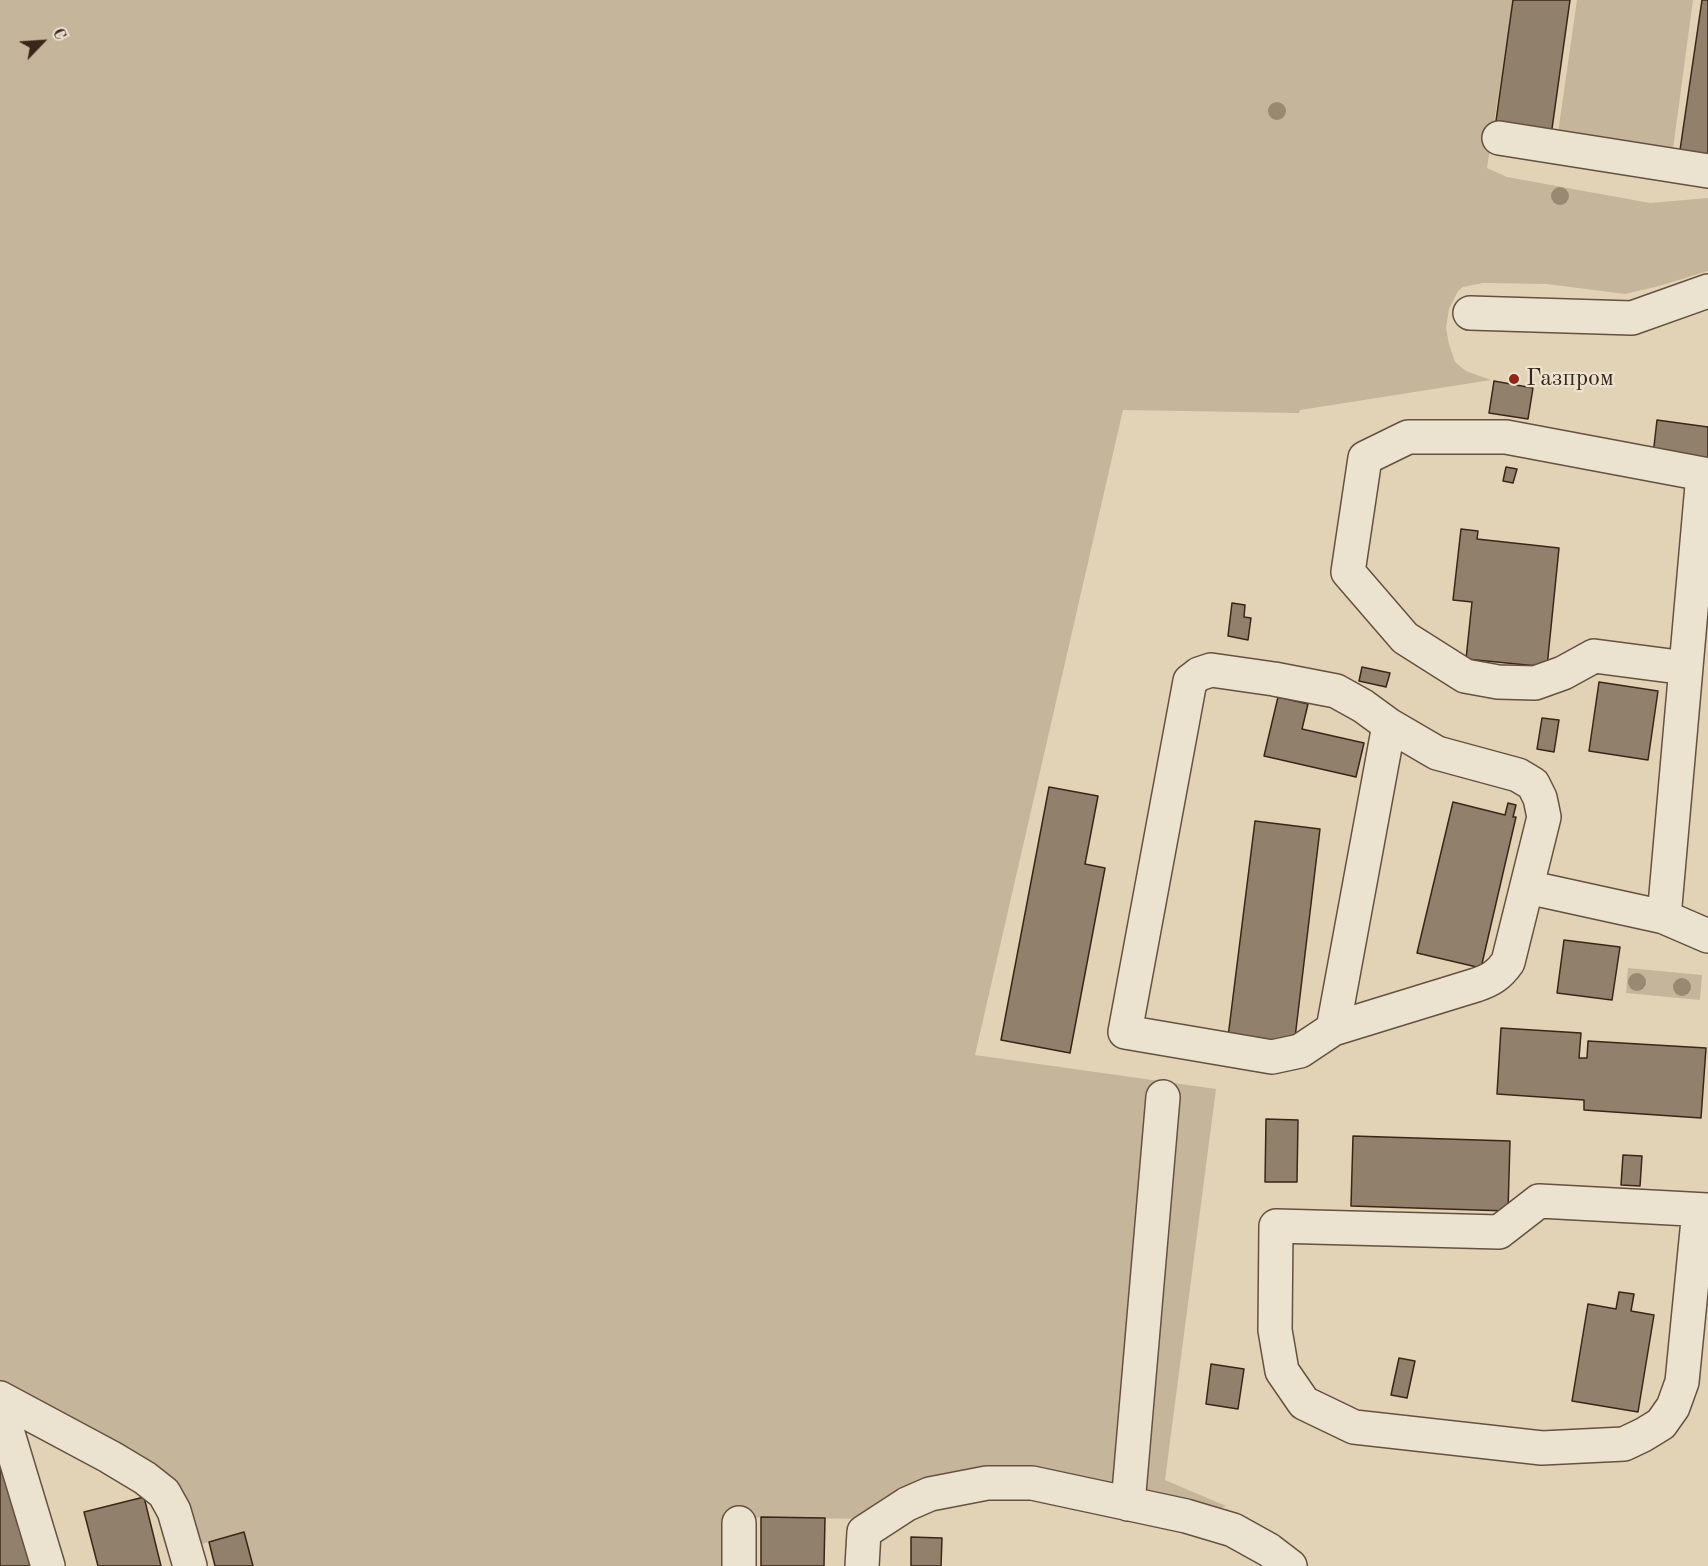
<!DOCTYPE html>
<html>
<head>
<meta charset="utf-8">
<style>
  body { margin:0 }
  #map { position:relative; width:1708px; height:1566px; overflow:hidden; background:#e2d3b6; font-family:"Old Standard TT",serif }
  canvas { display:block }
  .north { position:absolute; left:12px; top:12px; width:60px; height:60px; -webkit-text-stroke:4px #ece2d0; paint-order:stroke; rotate:65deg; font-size:16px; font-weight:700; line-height:24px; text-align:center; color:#3a2619 }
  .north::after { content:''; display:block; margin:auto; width:21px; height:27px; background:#3a2619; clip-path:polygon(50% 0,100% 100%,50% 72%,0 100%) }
</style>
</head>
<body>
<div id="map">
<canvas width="1708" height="1566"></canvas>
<div class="north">С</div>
</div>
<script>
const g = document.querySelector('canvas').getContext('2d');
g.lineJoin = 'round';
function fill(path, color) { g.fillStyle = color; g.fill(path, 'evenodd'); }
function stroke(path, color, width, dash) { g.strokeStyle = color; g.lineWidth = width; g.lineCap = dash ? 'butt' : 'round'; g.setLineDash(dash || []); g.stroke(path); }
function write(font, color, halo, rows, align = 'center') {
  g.font = font + ' "Old Standard TT",serif'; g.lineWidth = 4.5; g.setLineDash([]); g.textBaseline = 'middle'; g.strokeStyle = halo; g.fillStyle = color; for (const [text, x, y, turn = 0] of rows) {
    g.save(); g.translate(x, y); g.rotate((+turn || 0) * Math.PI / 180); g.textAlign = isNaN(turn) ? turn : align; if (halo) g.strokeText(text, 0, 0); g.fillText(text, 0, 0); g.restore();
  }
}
fill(new Path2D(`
  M0 0H1513L1487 168 1507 177 1650 203 1708 198V271L1659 286 1625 294 1547 284 1483 283 1463 287 1458 291 1449 309 1446 328 1449 344 1455 362 1466 371 1491 380 1300 410 1299 413 1123 410 975 1055 1216 1089 1165 1480 1226 1506 1207 1515 1050 1471 871 1519 725 1517 723 1566H253L244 1532 198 1545 184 1505 0 1384Z
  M1577 0H1693L1673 149 1558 133Z
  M1628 968 1702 975 1700 1000 1626 993Z`), '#c5b69b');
const building = new Path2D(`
  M1513 0H1570L1551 136 1495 128Z
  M1702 0H1708V154L1680 150Z
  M1494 381 1533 388 1528 419 1489 413Z
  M1657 420 1708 427V461L1653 455Z
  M1506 467 1517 469 1513 483 1503 481Z
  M1461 529 1478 531 1477 539 1559 548 1547 667 1466 659 1472 602 1453 600Z
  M1232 603 1245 605 1244 617 1251 618 1248 640 1228 636Z
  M1362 667 1390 673 1386 687 1359 681Z
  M1599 682 1658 691 1648 760 1589 751Z
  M1278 697 1308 704 1302 729 1364 743 1356 777 1264 756Z
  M1542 718 1559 720 1554 752 1537 749Z
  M1049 787 1098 796 1085 864 1105 868 1070 1053 1001 1040Z
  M1453 802 1505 815 1508 803 1516 805 1513 817H1516L1481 968 1417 953Z
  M1255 821 1320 829 1294 1046 1228 1037Z
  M1564 940 1620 947 1612 1000 1557 993Z
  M1501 1028 1581 1033 1579 1058H1587L1588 1041 1706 1048 1701 1118 1584 1110V1100L1497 1094Z
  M1266 1119 1298 1120 1297 1182H1265Z
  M1353 1136 1510 1141 1508 1211 1351 1206Z
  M1623 1155 1642 1156 1640 1186 1621 1185Z
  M1619 1292 1634 1294 1631 1311 1654 1315 1638 1412 1572 1401 1588 1304 1616 1309Z
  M1399 1358 1415 1361 1407 1398 1391 1395Z
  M1211 1364 1244 1369 1238 1409 1206 1404Z
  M0 1453 31 1566H0Z
  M144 1497 161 1566H98L84 1512Z
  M761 1517 825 1518 824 1566H761Z
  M244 1532 253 1566H215L209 1542Z
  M911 1537 942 1538 941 1566H911Z`);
fill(building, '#91806b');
stroke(building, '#3a2619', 1.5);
const minor = new Path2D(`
  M1499 138 1708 171
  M1470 313 1632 318 1708 291
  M1389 725 1437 753 1518 775 1533 784 1540 798 1544 817 1508 962C1499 975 1491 980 1476 985L1333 1029Z
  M1527 887 1664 917 1708 936
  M1664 917 1703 474 1506 437H1408L1365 458 1348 572 1405 638 1465 676 1498 682 1535 683 1563 673 1594 656 1686 668
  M1333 1029 1300 1051 1272 1057 1125 1032 1190 681 1199 674 1211 670 1274 679 1336 691 1363 706 1389 725
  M1699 1210 1682 1382 1673 1407 1661 1424 1643 1435 1624 1444 1542 1448 1354 1427 1304 1403 1282 1371 1275 1330 1276 1226 1499 1232 1539 1201 1708 1210
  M0 1398 110 1457 145 1478 164 1493 174 1511 190 1566
  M0 1407 48 1566
  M1128 1504 1163 1097
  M739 1523V1566
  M862 1566 864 1532 907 1504 930 1494 987 1483H1032L1186 1516 1233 1530 1269 1550 1290 1566`);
stroke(minor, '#645140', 36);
stroke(minor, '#ece2d0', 33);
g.fillStyle = '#998872';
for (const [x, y] of [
  [1277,111],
  [1560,196],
  [1637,982],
  [1682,987]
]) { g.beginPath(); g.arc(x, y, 9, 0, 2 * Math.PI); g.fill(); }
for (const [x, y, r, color] of [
  [1514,379,6,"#8f2418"]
]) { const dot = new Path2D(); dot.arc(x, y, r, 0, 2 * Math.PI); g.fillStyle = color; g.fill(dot); stroke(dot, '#ece2d0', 2); }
write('24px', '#3a2619', '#ece2d0', [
  ["Газпром",1526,379]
], 'left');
</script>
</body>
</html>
